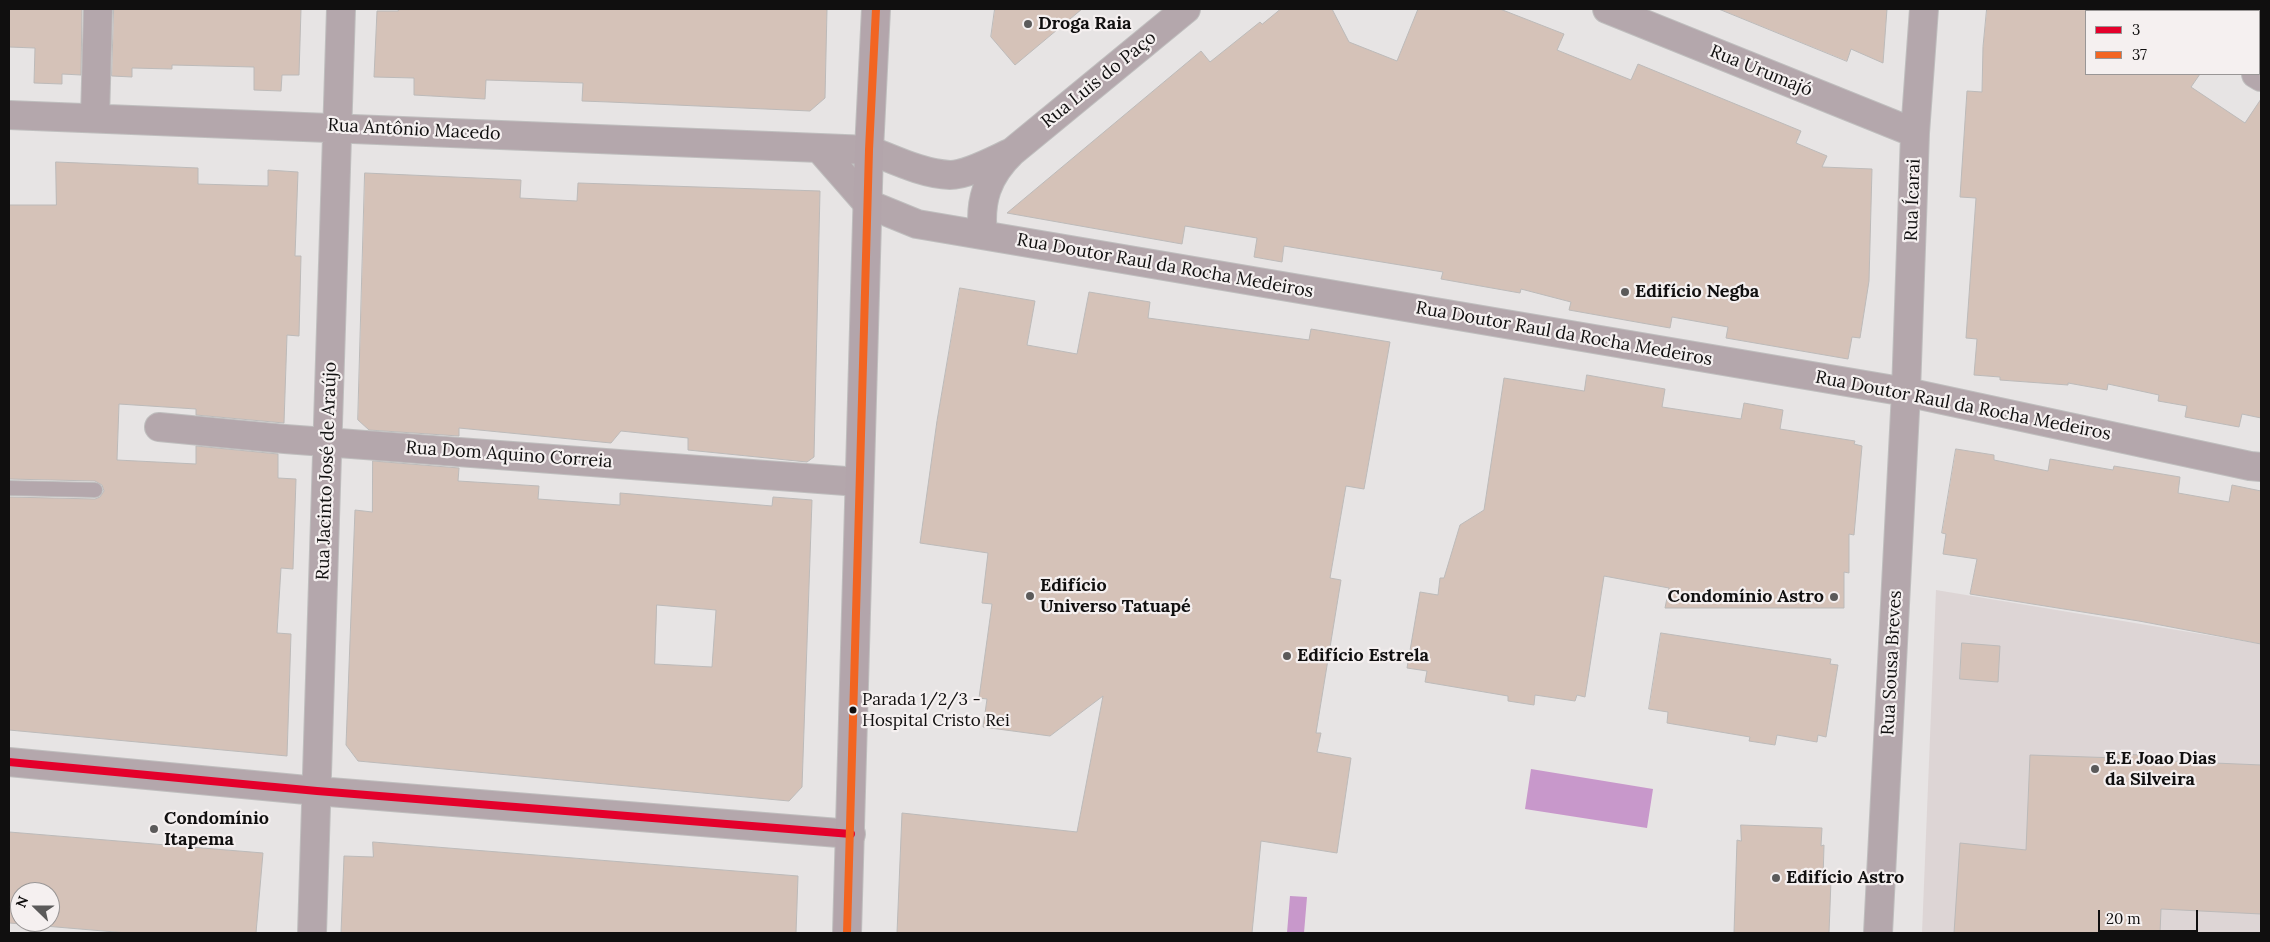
<!DOCTYPE html>
<html>
<head>
<meta charset="utf-8">
<style>
  body { margin:0 }
  #map { position:relative; width:2270px; height:942px; overflow:hidden; background:#e7e4e4; font-family:Lora,serif }
  canvas { display:block }
  .frame { position:absolute; inset:0; border:10px solid #100f0f; pointer-events:none }
  .legend { position:absolute; left:2085px; top:10px; width:175px; height:65px; box-sizing:border-box; background:#f5f0f0; border:1px solid #999696; margin:0; padding:6px 9px; list-style:none; font-size:15px; color:#100f0f }
  .legend li { display:flex; align-items:center; gap:10px; height:25px }
  .legend b { width:25px; border:1px solid #999696 }
  .north { position:absolute; left:10px; top:882px; width:50px; height:50px; box-sizing:border-box; background:#f5f0f0; border:1px solid #999696; border-radius:50%; rotate:292deg; font-size:14px; font-weight:700; line-height:20px; text-align:center; color:#100f0f }
  .north::after { content:''; display:block; margin:auto; width:18px; height:22px; background:#5b5a5a; clip-path:polygon(50% 0,100% 100%,50% 72%,0 100%) }
  .scale { position:absolute; left:2098px; top:910px; width:100px; height:22px; box-sizing:border-box; border:2px solid #100f0f; border-top:0; padding-left:6px; font-size:15px; line-height:18px; white-space:nowrap; color:#100f0f; -webkit-text-stroke:4px #f5f0f0; paint-order:stroke }
</style>
</head>
<body>
<div id="map">
<canvas width="2270" height="942"></canvas>
<div class="frame"></div>
<ul class="legend">
<li><b style="height:6px;background:#e4002b"></b>3</li>
<li><b style="height:6px;background:#f26522"></b>37</li>
</ul>
<div class="north">N</div>
<div class="scale">20 m</div>
</div>
<script>
const g = document.querySelector('canvas').getContext('2d');
g.lineJoin = 'round';
function fill(path, color) { g.fillStyle = color; g.fill(path, 'evenodd'); }
function stroke(path, color, width, dash) { g.strokeStyle = color; g.lineWidth = width; g.lineCap = dash ? 'butt' : 'round'; g.setLineDash(dash || []); g.stroke(path); }
function write(font, color, halo, rows, align = 'center') {
  g.font = font + ' Lora,serif'; g.lineWidth = 4.5; g.setLineDash([]); g.textBaseline = 'middle'; g.strokeStyle = halo; g.fillStyle = color; for (const [text, x, y, turn = 0] of rows) {
    g.save(); g.translate(x, y); g.rotate((+turn || 0) * Math.PI / 180); g.textAlign = isNaN(turn) ? turn : align; if (halo) g.strokeText(text, 0, 0); g.fillText(text, 0, 0); g.restore();
  }
}
fill(new Path2D(`
  M1936 590 2261 644V933H1922Z`), '#ddd5d5');
fill(new Path2D(`
  M1531 769 1653 789 1647 828 1525 809Z
  M1290 896 1307 897 1304 933H1287Z`), '#c898cb');
const building = new Path2D(`
  M9 9H82L81 75 62 74V84L34 83 35 48 9 47Z
  M114 9H301L299 75H282L281 91 254 90V67L172 65V69L132 68V77L112 76Z
  M398 9H827L825 98 810 111 609 102 582 101 583 83 486 80 485 99 414 95V78L374 77 377 11H398Z
  M995 9H1082L1015 65 991 37Z
  M1281 9H1332L1349 42 1397 61 1418 9H1500L1564 34 1557 50 1631 80 1638 64 1801 131 1796 143 1827 156 1822 167 1872 169 1869 281 1860 338 1852 337 1848 359 1726 338 1728 327 1672 317 1670 328 1569 310 1571 302 1521 289 1520 293 1441 279 1443 272 1284 246 1282 262 1254 257 1257 238 1185 226 1182 244 1007 213 1201 51 1210 62 1260 22 1262 24Z
  M1719 9H1887L1883 63 1851 49 1847 61Z
  M1987 9H2086V74H2200L2191 87 2245 123 2261 99V418L2242 414 2239 427 2185 417 2187 406 2158 401 2159 395 2108 384 2107 390 2068 383V385L2000 380V377L1974 375 1977 339 1966 338 1976 198 1960 197 1967 91 1982 92 1983 47Z
  M56 162 198 168V184L268 186V170L298 172 295 256H301L299 336 287 335 284 423 196 415V409L119 404 117 460 196 464V446L278 454V478L296 479 293 569 281 568 277 633 291 634 287 756 9 730V497L95 499 100 497 104 491 102 485 95 481 9 479V205H56Z
  M365 173 521 180 520 198 577 201 578 183 820 191 814 457 807 462 688 450V438L621 431 611 443 459 428V436L369 430 358 420Z
  M960 288 1035 301 1027 345 1077 354 1089 292 1150 302 1148 318 1309 340 1311 329 1390 342 1364 489 1346 486 1330 578 1341 580 1316 733H1321L1317 752 1351 758 1337 853 1261 841 1252 933H897L902 813 1077 832 1103 696 1050 736 983 727 987 699 979 698 992 604 982 603 988 553 920 543 937 421Z
  M1587 375 1665 389 1662 407 1741 419 1744 403 1783 410 1780 429 1855 441 1854 444 1862 446 1854 535 1849 534V573L1844 572V608H1665L1669 588 1604 576 1585 697 1577 695 1575 701 1535 695 1534 705 1508 701V696L1425 682 1427 671 1407 668 1420 592 1438 595 1440 578H1444L1460 525 1484 510 1504 378 1584 391Z
  M1956 449 1994 455V460L2048 471 2050 459 2113 470 2114 466 2180 477 2178 493 2229 502 2232 485 2261 491V644L2139 621 1970 594 1977 559 1943 554 1946 534 1942 533Z
  M373 461 459 468 458 481 539 486 538 499 620 505V493L772 506 773 497 812 500 802 787 789 801 358 761 346 745 355 510 372 512ZM657 605 716 610 712 667 655 664Z
  M1661 633 1831 659 1830 664 1838 665 1826 737 1818 735 1817 742 1777 735 1775 745 1749 741 1750 737 1667 723 1668 712 1649 709Z
  M1962 643 2000 646 1998 682 1960 679Z
  M2117 754 2168 756V761L2261 765V914L2161 909 2160 933H1954L1960 843 2026 850 2030 755 2117 758Z
  M1741 825 1822 828 1821 846 1824 845 1823 880H1831L1829 933H1734L1737 840 1741 841Z
  M9 832 263 853 256 933H127L9 923ZM20 892H50V922H20Z
  M373 842 798 876 796 933H341L344 856 373 857Z`);
fill(building, '#d5c2b8');
stroke(building, '#bcbab9', 1);
const lane = new Path2D(`
  M9 488 95 490`);
const street = new Path2D(`
  M1607 9 1915 133
  M2155 9 2159 11
  M2256 74 2261 77
  M9 115 869 150C895 160 923 174 950 175 968 175 996 159 1012 152
  M95 118 98 9
  M819 148 868 204 917 224 1906 392 2250 466 2261 467
  M983 235C979 201 987 176 1012 152L1186 9
  M159 427 285 439 859 482
  M9 762 317 791 851 834
  M312 933 341 9
  M1878 933 1906 392 1915 133 1924 9`);
const secondary = new Path2D(`
  M847 933 869 150 876 9`);
stroke(lane, '#bfbebe', 16);
stroke(street, '#bfbebe', 30);
stroke(secondary, '#bfbebe', 30);
stroke(lane, '#b4a7ac', 14);
stroke(street, '#b4a7ac', 28);
stroke(secondary, '#b3a5ab', 28);
stroke(new Path2D(`
  M9 762 317 791 851 834`), '#e4002b', 8);
stroke(new Path2D(`
  M847 933 869 150 876 9`), '#f26522', 8);
for (const [x, y, r, color] of [
  [1028,24,5,"#5b5a5a"],
  [1625,292,5,"#5b5a5a"],
  [1030,596,5,"#5b5a5a"],
  [1834,597,5,"#5b5a5a"],
  [1287,656,5,"#5b5a5a"],
  [853,710,4.5,"#100f0f"],
  [2095,769,5,"#5b5a5a"],
  [154,829,5,"#5b5a5a"],
  [1776,878,5,"#5b5a5a"]
]) { const dot = new Path2D(); dot.arc(x, y, r, 0, 2 * Math.PI); g.fillStyle = color; g.fill(dot); stroke(dot, '#f5f0f0', 2); }
write('17px', '#100f0f', '#f5f0f0', [
  ["Parada 1/2/3 -",862,700],
  ["Hospital Cristo Rei",862,721]
], 'left');
write('bold 18px', '#100f0f', '#f5f0f0', [
  ["Droga Raia",1038,24],
  ["Edifício Negba",1635,292],
  ["Edifício",1040,586],
  ["Universo Tatuapé",1040,607],
  ["Condomínio Astro",1824,597,"right"],
  ["Edifício Estrela",1297,656],
  ["E.E Joao Dias",2105,759],
  ["da Silveira",2105,780],
  ["Condomínio",164,819],
  ["Itapema",164,840],
  ["Edifício Astro",1786,878]
], 'left');
write('18px', '#100f0f', '#f5f0f0', [
  ["Rua Urumajó",1761,71,22],
  ["Rua Luis do Paço",1099,80,-39],
  ["Rua Antônio Macedo",414,130,3],
  ["Rua Ícarai",1913,200,-88],
  ["Rua Doutor Raul da Rocha Medeiros",1165,266,10],
  ["Rua Doutor Raul da Rocha Medeiros",1564,334,10],
  ["Rua Doutor Raul da Rocha Medeiros",1963,406,11],
  ["Rua Dom Aquino Correia",509,455,4],
  ["Rua Jacinto José de Araújo",327,471,-88],
  ["Rua Sousa Breves",1892,663,-87]
]);
</script>
</body>
</html>
